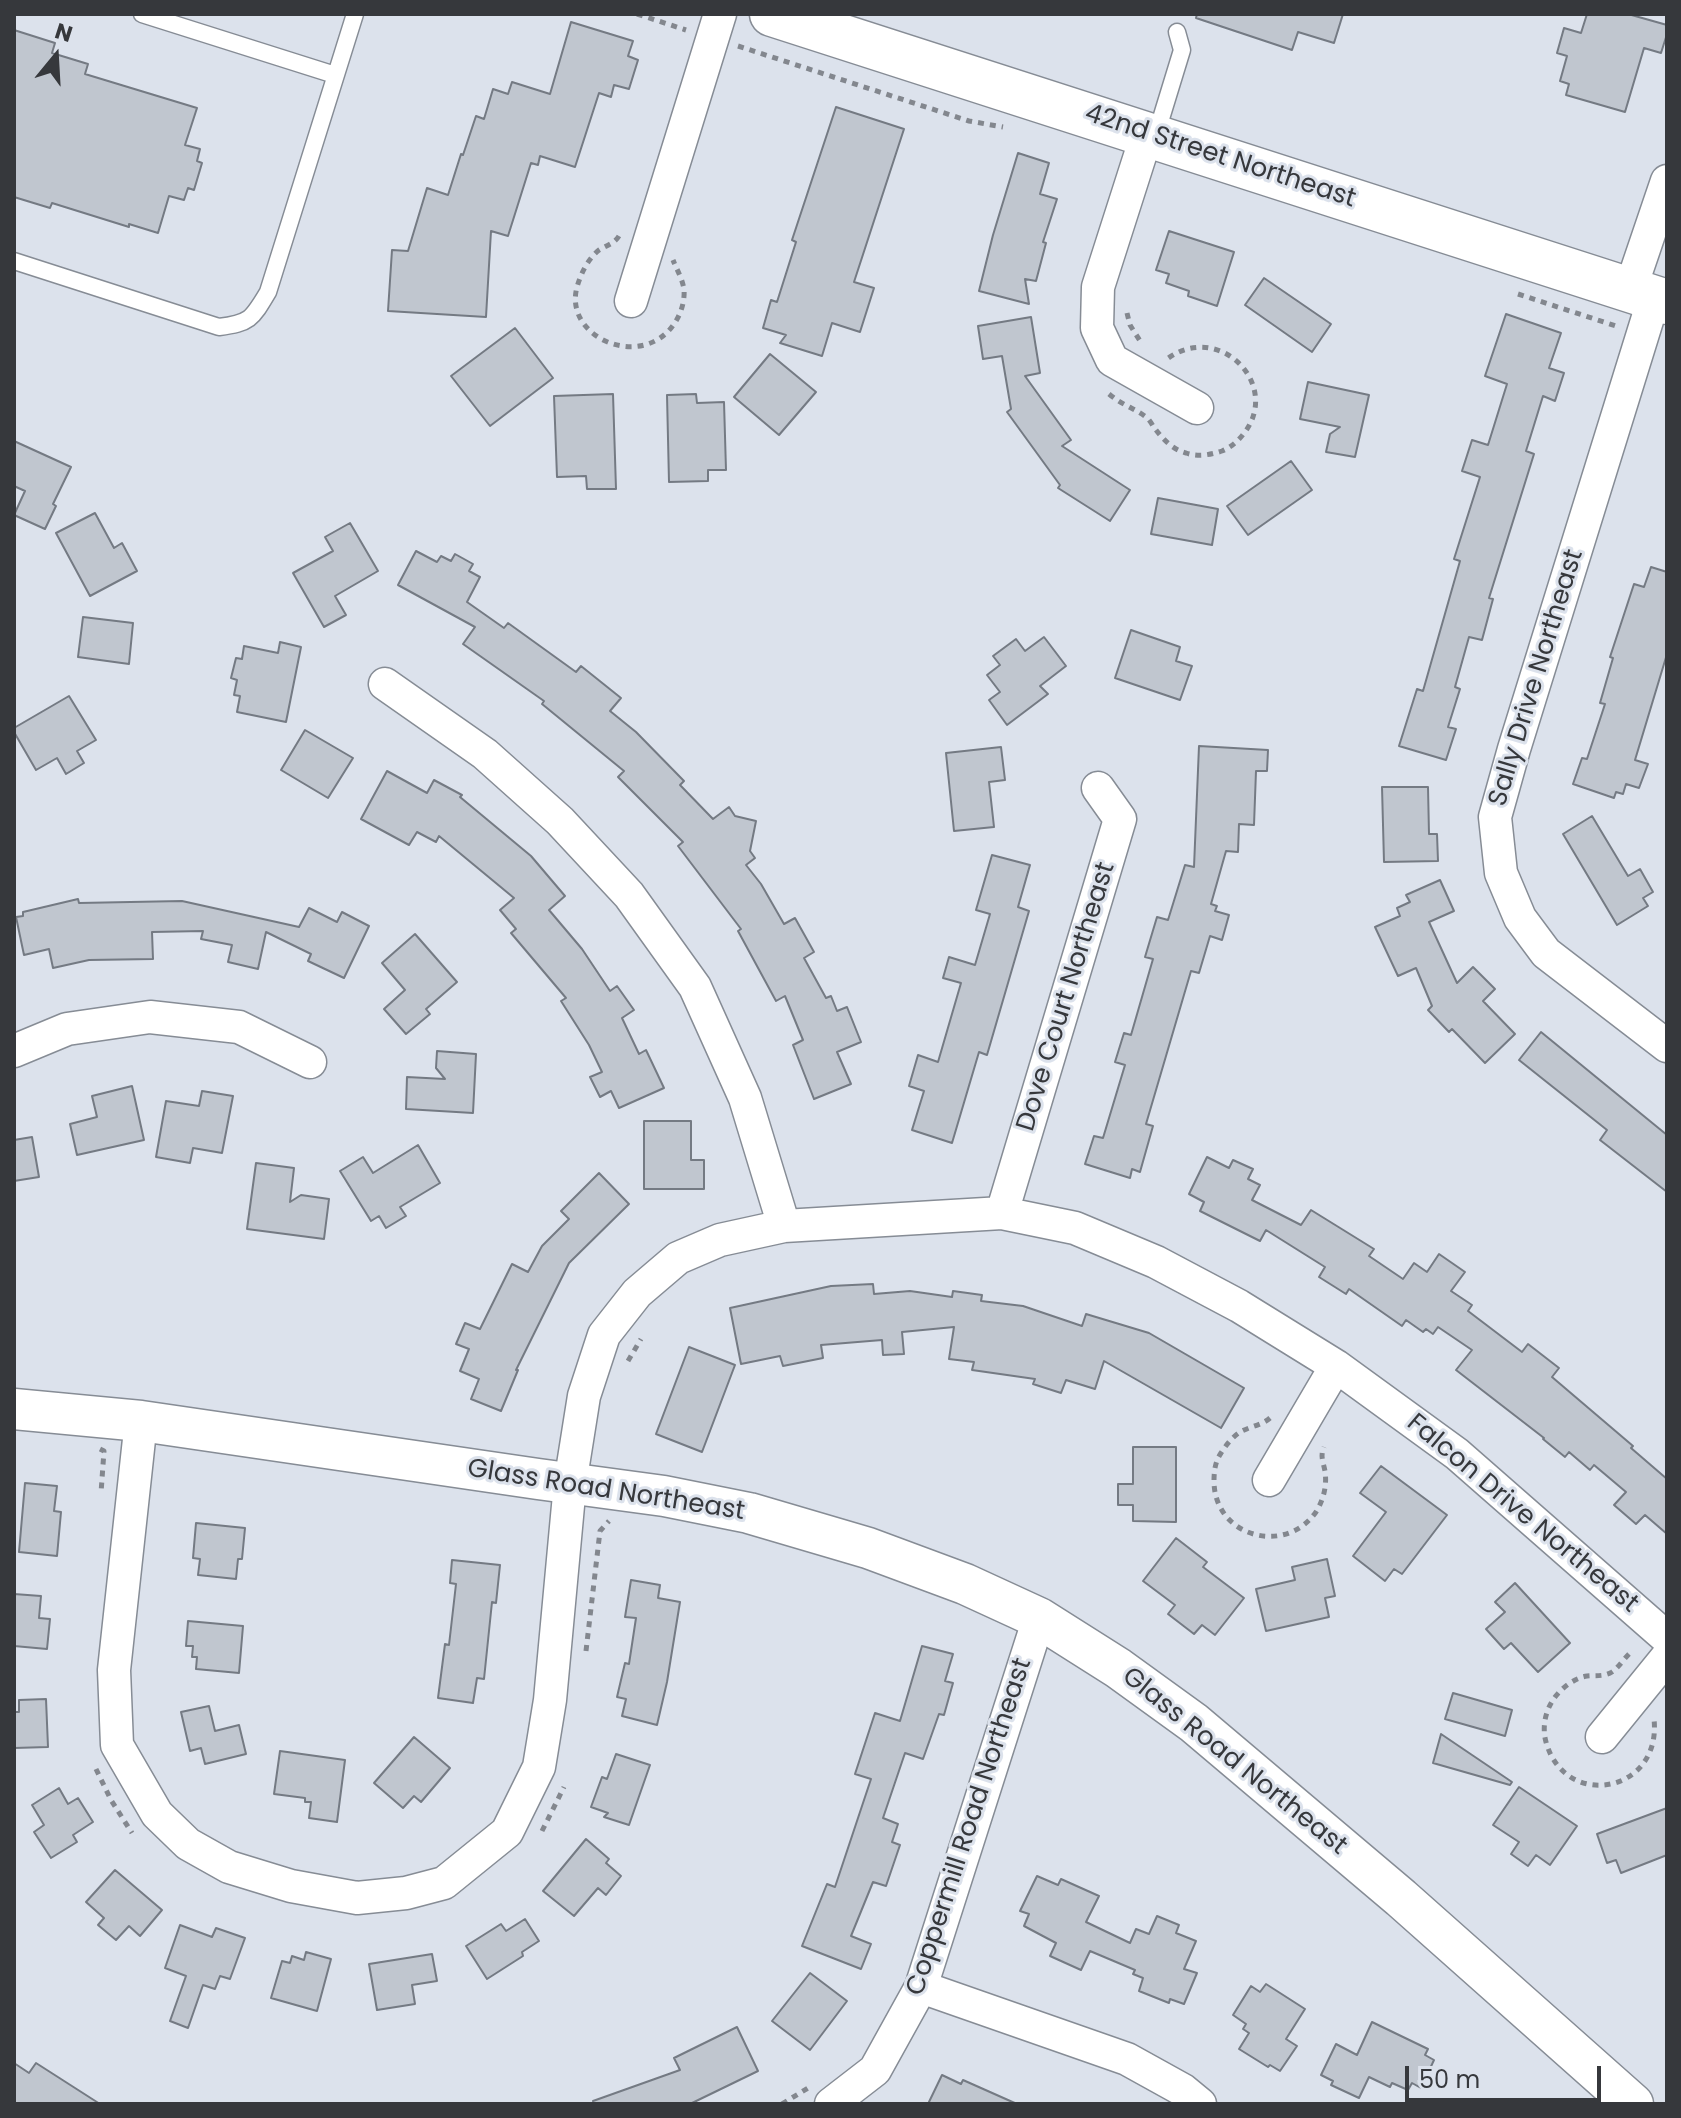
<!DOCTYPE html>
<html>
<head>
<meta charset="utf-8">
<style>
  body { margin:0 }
  #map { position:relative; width:1681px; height:2118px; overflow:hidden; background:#dce2ec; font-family:Poppins,sans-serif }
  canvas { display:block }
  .frame { position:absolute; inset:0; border:16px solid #36383c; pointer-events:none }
  .north { position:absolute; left:16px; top:16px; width:80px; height:80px; -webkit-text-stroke:6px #dce2ec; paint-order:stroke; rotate:18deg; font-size:22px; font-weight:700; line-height:32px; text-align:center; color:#36383c }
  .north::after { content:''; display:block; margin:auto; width:28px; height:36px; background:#36383c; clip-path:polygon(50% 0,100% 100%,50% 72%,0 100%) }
  .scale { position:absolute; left:1405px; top:2066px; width:196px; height:36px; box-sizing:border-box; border:4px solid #36383c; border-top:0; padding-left:10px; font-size:24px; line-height:28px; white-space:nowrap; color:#36383c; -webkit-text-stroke:6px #dce2ec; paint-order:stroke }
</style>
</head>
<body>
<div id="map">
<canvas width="1681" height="2118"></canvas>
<div class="frame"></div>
<div class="north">N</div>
<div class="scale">50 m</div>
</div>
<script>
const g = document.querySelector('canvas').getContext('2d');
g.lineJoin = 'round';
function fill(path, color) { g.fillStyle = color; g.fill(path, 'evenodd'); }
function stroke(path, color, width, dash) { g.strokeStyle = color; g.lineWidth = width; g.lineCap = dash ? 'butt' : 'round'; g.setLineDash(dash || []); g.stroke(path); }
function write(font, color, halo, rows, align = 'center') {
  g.font = font + ' Poppins,sans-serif'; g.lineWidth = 6; g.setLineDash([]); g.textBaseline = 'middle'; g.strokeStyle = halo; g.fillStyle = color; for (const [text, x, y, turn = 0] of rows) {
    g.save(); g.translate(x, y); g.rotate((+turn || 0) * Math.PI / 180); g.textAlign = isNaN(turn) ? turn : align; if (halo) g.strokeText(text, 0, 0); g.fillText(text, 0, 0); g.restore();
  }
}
const building = new Path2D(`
  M1197 14H1343L1334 43 1298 32 1292 50 1196 18Z
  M1587 14H1628L1667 25V34L1661 53 1644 48 1625 112 1566 95 1569 84 1560 81 1567 56 1557 53 1564 28 1581 33Z
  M571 22 633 41 628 56 638 60 629 89 614 85 611 97 599 93 575 167 540 156 538 165 531 163 508 236 491 231 486 317 388 311 392 250 408 251 427 188 448 195 461 154 463 155 476 116 484 119 493 89 508 94 512 82 550 94Z
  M14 30 55 43 52 53 88 64 85 74 197 108 185 145 200 149 197 161 202 163 194 190 188 188 184 200 169 196 158 233 129 224V227L52 203 50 208 14 197Z
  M836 107 904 129 854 282 874 288 860 332 832 323 822 356 780 343 786 335 763 328 771 300 777 302 796 242 792 240Z
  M1018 153 1049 163 1040 194 1057 199 1043 242 1046 243 1036 281 1025 279 1029 304 979 291 993 235Z
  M1169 231 1234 252 1217 306 1188 296 1189 291 1166 283 1169 274 1156 270Z
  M1264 278 1331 324 1312 352 1245 305Z
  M1506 314 1561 333 1549 368 1564 373 1555 401 1543 396 1526 451 1534 454 1489 598 1493 599 1482 640 1469 637 1455 687 1460 689 1448 727 1456 729 1446 760 1399 746 1417 689 1423 691 1460 561 1454 559 1480 477 1462 471 1472 440 1488 445 1507 384 1485 376Z
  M1031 317 1040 373 1025 376 1071 440 1062 446 1130 490 1110 521 1058 488 1060 485 1007 412 1011 409 1002 356 983 359 978 326Z
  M515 328 553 378 490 426 451 376Z
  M770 354 816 392 779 435 734 397Z
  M1308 382 1369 395 1355 457 1326 452 1330 434 1340 427 1300 419Z
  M613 394 616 489H587L586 476 557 477 554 396Z
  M696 394 697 403 724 402 726 470H708V481L669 482 667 395Z
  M14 441 71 467 53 504 56 506 45 529 14 515 25 491 14 486Z
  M1291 461 1312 490 1248 535 1227 506Z
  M1158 498 1218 509 1212 545 1151 534Z
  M95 513 114 548 122 543 137 571 90 596 56 533Z
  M350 523 378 571 335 596 346 615 324 627 293 573 333 551 325 537Z
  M416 551 437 562 441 556 451 561 455 554 473 564 469 571 480 577 467 602 504 628 508 623 576 672 581 666 621 698 610 711 636 732 684 781 680 785 713 819 729 807 735 816 756 821 750 851 755 858 746 865 761 884 784 924 795 918 814 952 804 958 826 998 831 996 837 1011 847 1007 861 1042 837 1052 851 1084 814 1099 793 1045 803 1040 785 996 776 1001 738 931 741 929 678 846 683 842 618 777 624 771 542 704 544 701 463 644 475 627 398 585Z
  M1651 567 1667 572V654L1635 760 1648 764 1639 788 1626 784 1623 794 1616 792 1614 798 1573 784 1582 758 1587 759 1605 704 1600 703 1613 658 1610 657 1634 584 1644 587Z
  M83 617 133 623 129 664 78 657Z
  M1131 630 1180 647 1176 661 1192 666 1180 700 1115 678Z
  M1044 637 1066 666 1040 686 1048 694 1007 725 989 700 1000 692 987 675 1000 665 993 656 1016 639 1025 651Z
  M280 642 301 647 286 722 237 712 240 696 234 695 237 680 231 678 236 658 242 659 244 646 278 653Z
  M69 696 96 740 77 751 84 763 66 774 57 758 36 770 14 732V728Z
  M305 730 353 758 328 798 281 770Z
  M1199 746 1268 750 1267 771H1256L1254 825 1239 824 1238 852 1226 851 1211 904 1217 906 1215 911 1229 915 1222 940 1210 936 1199 973 1191 971 1146 1124 1153 1126 1140 1172 1132 1169 1130 1178 1085 1164 1094 1136 1103 1138 1125 1065 1115 1062 1124 1033 1131 1035 1153 959 1145 957 1157 917 1168 920 1185 865 1194 867Z
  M1001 747 1005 780 989 782 994 827 954 831 946 753Z
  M387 771 427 793 434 780 462 795 460 797 531 856 565 896 549 910 582 949 610 991 617 986 634 1010 622 1018 639 1054 646 1050 664 1088 619 1108 611 1091 600 1097 590 1077 602 1072 589 1045 561 1001 566 998 511 933 516 929 500 910 514 898 439 836 436 842 417 832 409 845 361 819Z
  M1382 787H1428L1429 834H1437L1438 861 1384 862Z
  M1592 816 1628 876 1640 869 1653 892 1643 898 1648 906 1617 925 1563 834Z
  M992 855 1030 865 1018 907 1029 911 987 1055 979 1052 952 1143 912 1130 924 1091 909 1086 918 1055 938 1062 961 983 943 978 949 957 975 965 990 914 976 910Z
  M1440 880 1454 911 1429 922 1457 983 1473 967 1495 989 1483 1001 1515 1034 1485 1063 1452 1029 1449 1032 1428 1010 1432 1006 1416 968 1398 976 1375 927 1400 916 1397 908 1410 902 1406 895Z
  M78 899 79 903 182 901 299 927 309 908 337 922 342 912 369 926 344 978 308 961 311 954 266 932 258 969 228 962 232 945 201 939 203 931 152 932 153 959 89 960 53 968 49 949 24 955 16 917 23 916V912Z
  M415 934 457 982 426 1009 430 1014 406 1034 384 1009 405 990 382 963Z
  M1541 1032 1667 1135V1192L1600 1140 1607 1130 1519 1060Z
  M437 1051 476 1054 473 1113 406 1109 407 1077 445 1079 436 1068Z
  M132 1086 144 1140 77 1155 70 1124 97 1117 92 1096Z
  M202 1091 233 1096 222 1153 193 1148 190 1163 156 1157 166 1101 199 1106Z
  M644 1121H691V1160H704V1189H644Z
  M32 1137 39 1177 14 1181V1140Z
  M418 1145 440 1183 400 1207 406 1216 386 1228 379 1216 371 1221 340 1171 363 1157 373 1173Z
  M1207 1157 1229 1168 1233 1160 1253 1169 1248 1179 1260 1185 1252 1200 1301 1225 1311 1210 1374 1249 1369 1256 1403 1279 1414 1263 1427 1272 1439 1254 1465 1272 1451 1291 1472 1305 1468 1311 1522 1352 1528 1344 1559 1368 1552 1377 1633 1446 1631 1448 1667 1479V1534L1645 1515 1636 1524 1614 1505 1626 1492 1594 1465 1590 1470 1569 1452 1565 1457 1543 1439 1544 1438 1456 1370 1472 1350 1438 1327 1433 1334 1426 1329 1423 1332 1406 1320 1402 1326 1349 1289 1346 1294 1319 1277 1325 1267 1266 1230 1260 1241 1200 1211 1204 1202 1189 1194Z
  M256 1163 294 1168 290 1202 301 1195 329 1199 324 1239 247 1229Z
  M599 1173 629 1204 569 1263 516 1370H518L501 1411 471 1399 479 1379 460 1371 469 1349 456 1344 465 1323 480 1329 512 1264 528 1272 542 1246 569 1219 561 1211Z
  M873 1284 874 1294 910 1291 952 1297 953 1291 982 1295 981 1301 1023 1306 1082 1326 1086 1314 1149 1333 1244 1388 1221 1428 1104 1361 1095 1389 1066 1380 1061 1393 1033 1384 1035 1379 972 1370 974 1362 949 1359 954 1327 902 1332 904 1354 883 1355 882 1340 821 1345 823 1358 783 1366 780 1356 741 1364 730 1308 831 1286Z
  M689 1347 735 1365 702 1452 656 1434Z
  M1133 1447H1176V1522L1133 1521V1505H1118V1484H1133Z
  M1381 1466 1447 1515 1402 1574 1394 1569 1385 1581 1353 1556 1386 1512 1360 1493Z
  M25 1483 57 1486 54 1511 61 1512 57 1556 19 1552Z
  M196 1523 245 1528 242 1559H238L236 1579 198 1575 200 1559 193 1558Z
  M1176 1538 1207 1562 1203 1567 1244 1598 1215 1635 1202 1625 1194 1634 1168 1614 1175 1605 1143 1581Z
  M1327 1559 1335 1596 1325 1598 1329 1617 1266 1631 1256 1589 1295 1580 1292 1567Z
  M452 1560 500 1565 496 1603 492 1602 484 1679 477 1678 473 1703 438 1698 445 1644 449 1645 456 1584 450 1583Z
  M631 1580 660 1585 658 1598 680 1602 667 1682 657 1725 622 1716 626 1699 617 1697 625 1663 629 1664 636 1618 625 1617Z
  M1515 1583 1570 1643 1538 1672 1511 1643 1504 1649 1486 1629 1505 1612 1495 1602Z
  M14 1594 41 1596 39 1618 50 1619 47 1649 14 1646Z
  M188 1621 243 1626 239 1673 196 1669 197 1657H192L193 1646H186Z
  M922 1646 953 1654 945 1681 953 1683 944 1715 939 1714 923 1759 905 1753 883 1818 898 1824 892 1842 900 1845 886 1886 873 1882 851 1936 871 1944 861 1969 802 1946 827 1884 835 1887 871 1779 855 1774 875 1713 900 1721Z
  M1453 1693 1512 1710 1505 1736 1445 1719Z
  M46 1699 48 1747 14 1748V1712H19V1700Z
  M209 1706 215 1731 239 1725 246 1754 205 1764 201 1748 190 1751 181 1712Z
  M1441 1734 1512 1782 1510 1785 1433 1763Z
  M414 1737 450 1768 421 1802 414 1796 403 1808 374 1783Z
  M280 1751 345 1760 337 1822 309 1818 311 1802H305V1798L274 1794Z
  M616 1754 650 1765 629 1825 604 1817 608 1813 591 1807 602 1777 607 1779Z
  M1519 1787 1577 1826 1550 1865 1536 1855 1528 1866 1511 1854 1519 1842 1493 1825Z
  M59 1788 68 1804 78 1798 93 1822 73 1835 77 1842 51 1858 34 1832 44 1825 32 1805Z
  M1667 1808V1855L1621 1873 1616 1860 1607 1863 1597 1834Z
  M586 1839 609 1859 606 1863 621 1876 606 1895 598 1888 574 1916 543 1891Z
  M115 1870 162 1910 140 1936 129 1926 116 1940 98 1925 104 1918 86 1902Z
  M1037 1876 1058 1885 1061 1879 1099 1896 1086 1922 1130 1943 1136 1929 1149 1934 1157 1916 1179 1925 1176 1933 1196 1941 1184 1969 1197 1973 1184 2004 1170 1999 1169 2003 1139 1991 1143 1978 1133 1974 1135 1970 1090 1951 1081 1970 1050 1956 1056 1943 1024 1926 1029 1914 1020 1911Z
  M525 1919 539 1941 522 1952 523 1956 487 1979 466 1946 501 1924 506 1931Z
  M180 1925 212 1937 216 1928 245 1938 230 1979 220 1976 215 1989 203 1985 188 2028 170 2021 186 1976 165 1968Z
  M306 1952 331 1959 317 2011 271 1998 282 1961 290 1963 292 1956 304 1960Z
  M432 1954 437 1981 412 1985 415 2004 377 2010 369 1964Z
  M810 1973 847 2001 810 2050 772 2021Z
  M1266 1984 1305 2009 1286 2039 1297 2046 1280 2071 1270 2065 1268 2067 1239 2049 1249 2033 1243 2029 1246 2024 1233 2015 1251 1986 1260 1992Z
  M1372 2022 1428 2049 1425 2055 1434 2060 1421 2088 1412 2083 1408 2090 1392 2083 1390 2087 1369 2077 1359 2098 1331 2085 1333 2081 1321 2075 1336 2044 1357 2055Z
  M737 2027 758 2071 690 2104H594L593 2101 680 2070 674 2058Z
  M14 2063 29 2073 36 2063 100 2104H14Z
  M942 2075 961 2084 963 2080 1017 2104H928Z`);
fill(building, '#c0c6cf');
stroke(building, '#747a83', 2);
const service = new Path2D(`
  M142 14 335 75
  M1156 135 1182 50 1177 32
  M14 261 219 327C250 323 252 319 268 292L355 14`);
const minor = new Path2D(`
  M1147 134 1098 287 1097 328 1112 360 1197 408
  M1630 290 1667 181
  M1654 298 1514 749 1495 817 1501 873 1520 918 1546 953 1667 1046
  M631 301 720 14
  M385 684 485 754 560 821 629 895 695 987 745 1098 784 1226
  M14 1051 67 1029 150 1017 239 1027 310 1062
  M1002 1213 1120 819 1098 788
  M141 1421 114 1670 117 1745 157 1814 188 1844 229 1867 291 1886 357 1898 406 1893 444 1883 507 1832 539 1767 550 1700 570 1484 584 1396 604 1335 637 1293 678 1258 720 1240 784 1226 1002 1213 1075 1228 1156 1262 1239 1306 1336 1366 1457 1454 1667 1638
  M1269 1480 1336 1366
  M1602 1737 1667 1657
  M921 1987 1127 2059 1183 2090 1200 2104
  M831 2104 875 2070 921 1987 1039 1618`);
const tertiary = new Path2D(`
  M14 1409 141 1421 538 1479 664 1496 749 1513 868 1548 965 1584 1039 1618 1118 1668 1194 1723 1401 1898 1633 2104`);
const secondary = new Path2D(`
  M772 14 1667 302`);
stroke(service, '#868c95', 19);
stroke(minor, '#868c95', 35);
stroke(tertiary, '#868c95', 43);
stroke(secondary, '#868c95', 47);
stroke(new Path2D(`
  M637 14 686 30
  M738 46 969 121 1003 127
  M619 236C614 244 607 245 599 250 588 259 581 273 577 287 563 338 642 371 674 324 681 314 685 301 684 289 682 278 677 270 673 260
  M1518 294 1619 327
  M1127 313 1130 325 1142 344
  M1109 394C1122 405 1134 408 1146 417 1148 418 1152 424 1153 426 1162 438 1171 449 1186 453 1198 457 1210 455 1222 451 1232 447 1239 440 1245 432 1281 383 1218 321 1167 359
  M628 1361 641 1339
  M1270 1418C1262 1425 1252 1426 1242 1431 1234 1435 1226 1445 1221 1453 1215 1462 1214 1471 1214 1482 1215 1537 1285 1556 1316 1512 1324 1499 1327 1485 1325 1471 1323 1461 1320 1456 1324 1447
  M100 1449 104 1451 101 1493
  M586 1651 600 1531 609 1521
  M1629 1654C1623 1660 1618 1668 1612 1672 1604 1677 1596 1675 1587 1676 1574 1678 1560 1689 1553 1700 1545 1712 1542 1728 1546 1742 1565 1811 1662 1793 1654 1719
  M96 1769 111 1800 132 1833
  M542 1831 564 1787
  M782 2104 808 2088`), '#83878e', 5, [6, 6]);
stroke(service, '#fff', 16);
stroke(minor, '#fff', 32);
stroke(tertiary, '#fff', 40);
stroke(secondary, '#fff', 44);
write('26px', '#36383c', '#dce2ec', [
  ["42nd Street Northeast",1220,157,18],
  ["Sally Drive Northeast",1537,678,-73],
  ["Dove Court Northeast",1067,997,-73],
  ["Glass Road Northeast",606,1491,9],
  ["Falcon Drive Northeast",1522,1514,40],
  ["Glass Road Northeast",1234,1762,39],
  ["Coppermill Road Northeast",970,1827,-72]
]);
</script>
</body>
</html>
